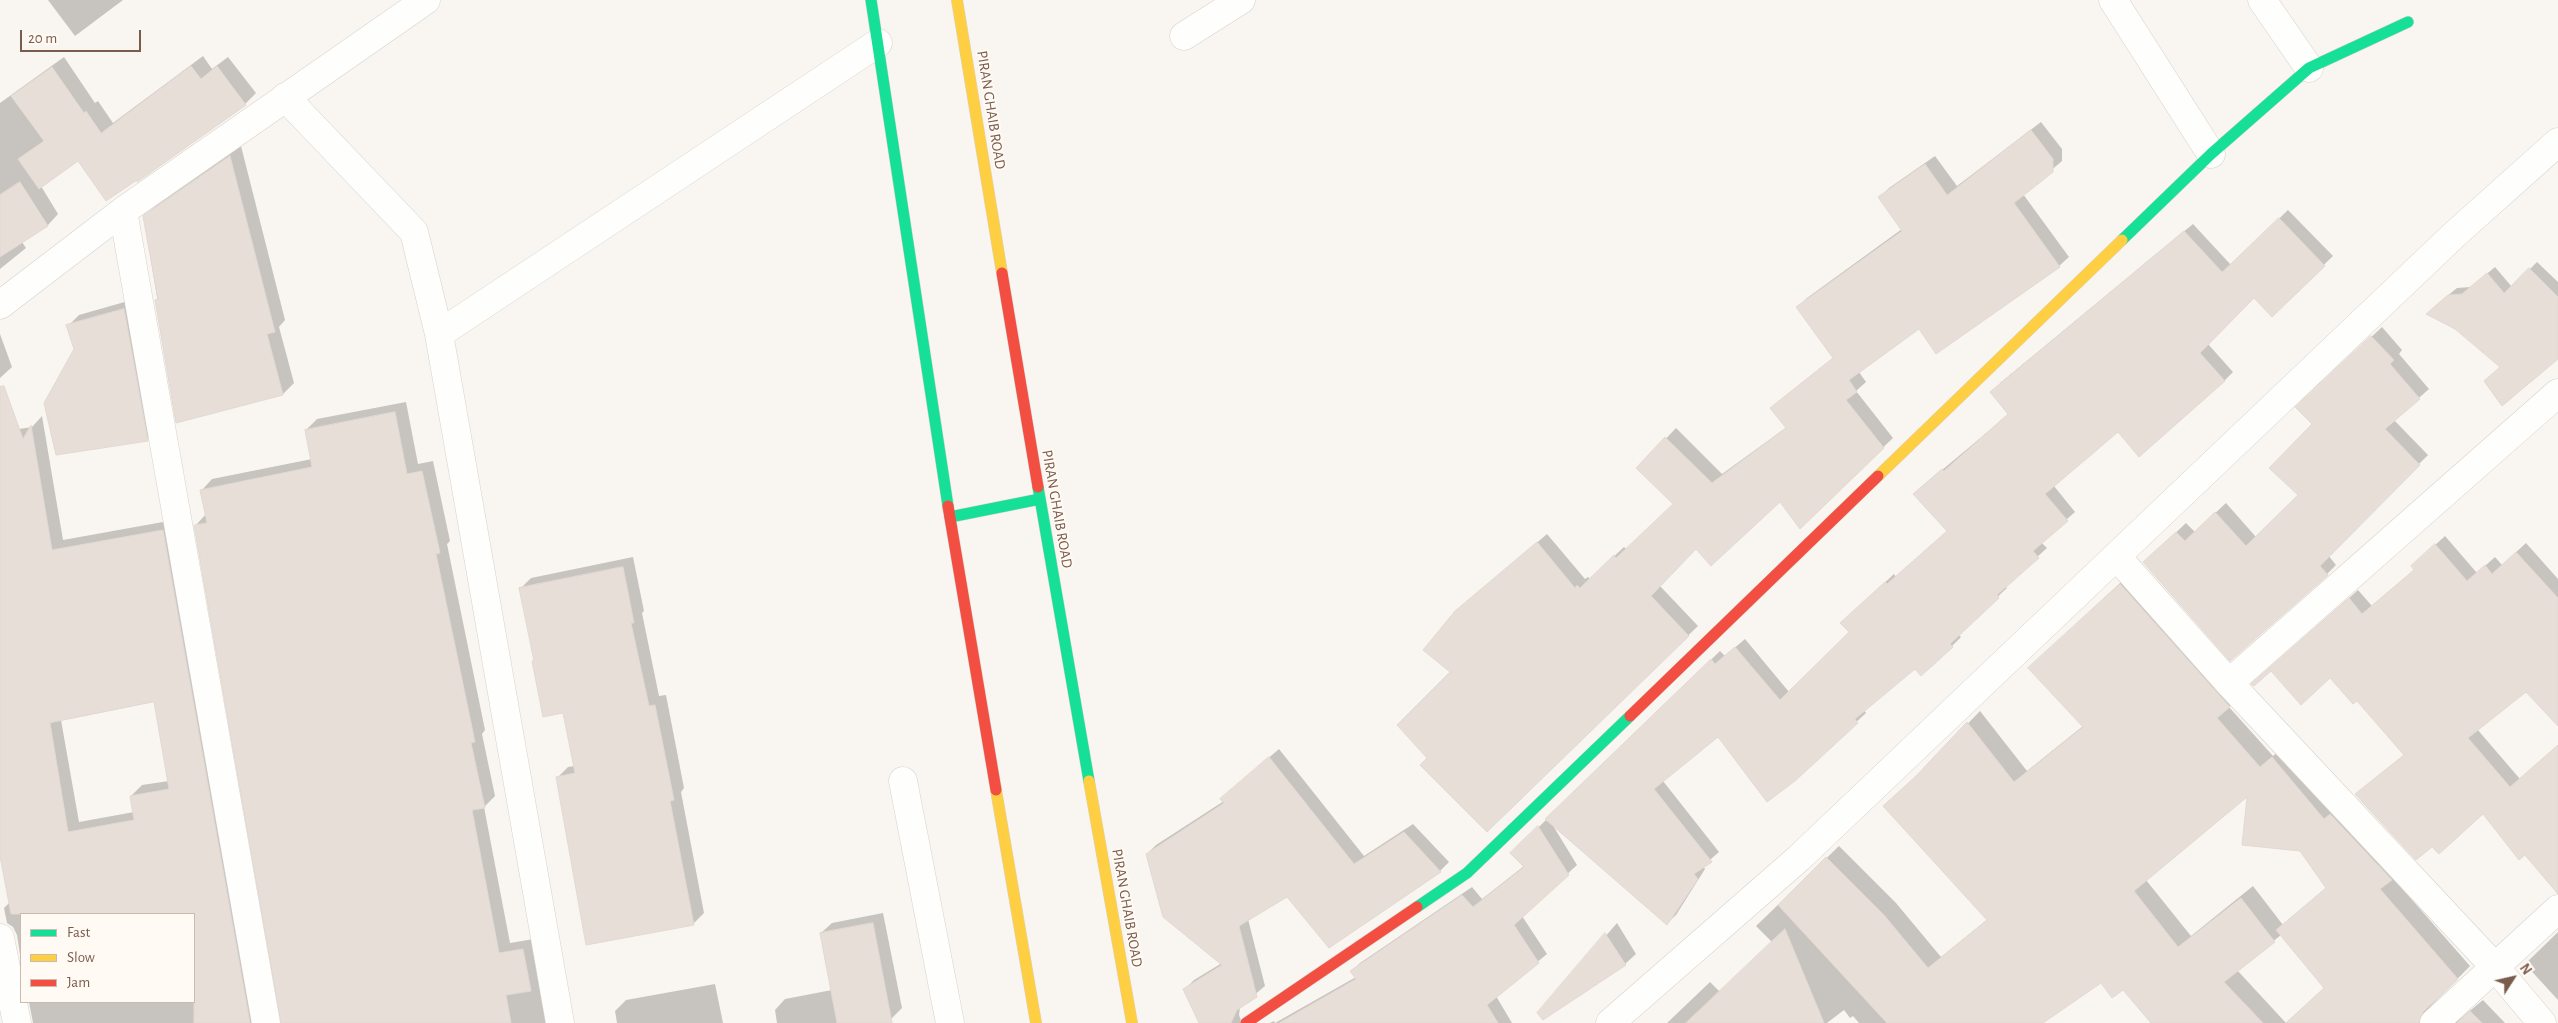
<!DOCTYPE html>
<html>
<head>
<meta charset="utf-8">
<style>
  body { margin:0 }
  #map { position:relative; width:2558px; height:1023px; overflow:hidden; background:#f9f5f0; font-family:"Alegreya Sans",sans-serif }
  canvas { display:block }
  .legend { position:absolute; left:20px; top:913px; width:175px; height:90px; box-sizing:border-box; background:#fffaf3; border:1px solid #cabbb1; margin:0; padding:6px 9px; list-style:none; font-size:15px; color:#7a5c4d }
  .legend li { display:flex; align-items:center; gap:10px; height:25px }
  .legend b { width:25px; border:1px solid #cabbb1 }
  .north { position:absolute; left:2488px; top:953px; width:50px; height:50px; -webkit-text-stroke:4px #fffaf3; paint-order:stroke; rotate:55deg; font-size:14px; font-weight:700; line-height:20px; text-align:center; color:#7a5c4d }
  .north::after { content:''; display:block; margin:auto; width:18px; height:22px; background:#7a5c4d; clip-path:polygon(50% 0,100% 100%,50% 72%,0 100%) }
  .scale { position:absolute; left:20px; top:30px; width:121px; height:22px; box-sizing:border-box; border:2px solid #7a5c4d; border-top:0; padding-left:6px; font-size:15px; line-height:18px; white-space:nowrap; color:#7a5c4d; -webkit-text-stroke:4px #fffaf3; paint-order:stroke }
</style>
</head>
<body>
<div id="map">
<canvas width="2558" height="1023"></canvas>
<ul class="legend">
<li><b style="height:6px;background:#16e098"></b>Fast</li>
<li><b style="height:6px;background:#ffcf43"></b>Slow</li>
<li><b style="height:6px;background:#f24e42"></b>Jam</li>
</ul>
<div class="north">N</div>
<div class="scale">20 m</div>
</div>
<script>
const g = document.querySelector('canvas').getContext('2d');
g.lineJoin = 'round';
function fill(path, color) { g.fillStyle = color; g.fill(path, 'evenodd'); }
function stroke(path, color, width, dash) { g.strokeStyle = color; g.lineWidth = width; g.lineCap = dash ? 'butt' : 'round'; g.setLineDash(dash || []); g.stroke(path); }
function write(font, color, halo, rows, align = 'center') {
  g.font = font + ' "Alegreya Sans",sans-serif'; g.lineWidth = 4; g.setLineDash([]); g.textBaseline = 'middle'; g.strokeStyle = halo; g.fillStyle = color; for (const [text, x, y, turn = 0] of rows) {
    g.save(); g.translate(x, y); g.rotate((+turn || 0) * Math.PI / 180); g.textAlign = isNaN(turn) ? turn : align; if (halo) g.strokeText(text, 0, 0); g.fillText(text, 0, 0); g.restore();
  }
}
fill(new Path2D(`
  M48 0H123L75 36Z
  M203 56 212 69 228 57 256 93 245 104 78 159 41 186 58 214 48 225 22 242 26 248 0 269V103L64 57 95 103 98 101 113 123Z
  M2041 122 2062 149V161L2023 194 2069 257 2059 266 1919 327 1859 372 1866 382 1856 391 1893 438 1800 527 1780 500 1696 548 1660 586 1698 626 1487 830 1429 758 1452 672 1456 612 1547 534 1585 579 1588 577 1590 579 1624 547 1627 550 1675 504 1638 468 1676 428 1722 474 1787 427 1772 408 1834 357 1798 307 1807 298 1902 229 1880 197 1889 188 1935 156 1957 186Z
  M241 146 285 320 279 327 294 383 283 394 177 421 144 217 155 206Z
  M2288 210 2333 256 2272 315 2254 296 2208 344 2233 372 2224 381 2118 430 2054 486 2075 512 2041 542 2047 548 2005 586 2007 588 1958 634 1961 637 1952 646 1921 674 1915 668 1864 710 1866 713 1794 780 1718 735 1663 781 1719 852 1703 866 1705 869 1676 915 1667 923 1552 824 1577 865 1522 916 1547 954 1496 996 1512 1023H1270L1274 1021 1275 1023 1356 977 1351 972 1360 963 1472 887 1482 899 1524 866 1512 853 1720 651 1725 656 1745 639 1789 692 1851 632V614L1894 574 1896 577 1948 531 1923 486 2009 414 2000 383 2193 224 2231 265Z
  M2537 262 2558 282V349L2501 366 2435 306 2457 288 2471 287 2495 267 2512 287Z
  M135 299 158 429 147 440 75 349 68 326 79 315Z
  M2382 327 2402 350 2399 354 2429 389 2394 420 2428 455 2328 555 2336 565 2327 574 2154 553 2186 523 2195 532 2226 503 2256 537 2300 495 2313 424 2306 398Z
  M0 334 12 367 0 378Z
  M406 402 418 464 433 461 450 541 447 544 485 730 482 734 495 796 484 807 510 943 534 939 549 1023H282L196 525 206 514 202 490 212 479 312 459 306 430 317 419Z
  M42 416 63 540 174 520 266 1023H33L29 1002H194V914H21V961L17 935 13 927 7 923 4 908 10 902 0 849V432L32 427ZM155 700 169 781 142 785 131 796 134 812 79 822 61 720Z
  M2445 536 2477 573 2495 557 2502 565 2526 543 2558 579V724L2526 690 2477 729 2520 779 2558 745V889L2483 813 2432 846 2357 794 2405 754 2357 699 2330 676 2271 670 2262 675 2358 590 2372 606 2415 569 2422 557Z
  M633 557 644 611 642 613 659 696 666 695 684 788 681 792 704 913 693 924 557 778 568 767 574 766 564 712 533 662 535 660 520 589 531 578Z
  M2132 572 2241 694 2229 707 2273 756 2285 746 2403 867 2392 877 2470 966 2431 1006 2430 1013 2437 1023H2286L2326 987 2281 935 2237 970 2286 1023H2153L2124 988 2101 981 2041 1023H1859L1853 1016 1850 1018 1844 1010 1827 1023H1667L1710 982 1720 992 1772 942 1756 926 1839 846 1896 903 1941 957 1988 919 1924 769 1980 711 2027 771 2083 726 2030 668ZM2248 794 2300 850 2327 887 2283 925 2253 886 2191 936 2146 880Z
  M1279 749 1364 856 1413 824 1449 862 1440 871 1330 946 1287 896 1248 919 1265 986 1240 1007 1239 1015 1242 1023H1200L1185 989 1194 980 1222 963 1147 854 1156 845 1224 801 1231 790Z
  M883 913 902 1008 891 1019 869 1023H777L775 1010 785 999 832 990 821 933 832 923Z
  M1617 923 1636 954 1625 964 1539 1013Z
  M2558 932V1000L2525 964Z
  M715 984 723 1023H617L615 1011 626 1000Z
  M2483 1000 2505 1023H2455Z`), '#0003');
const building = new Path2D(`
  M191 66 201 79 217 66 246 105 137 182V180L106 201 78 161 39 189 18 159 44 141 11 96 52 67 84 113 86 111 101 133Z
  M2031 130 2053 159V172L2014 203 2060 267 1936 354 1919 329 1849 380 1857 392 1846 400 1884 448 1800 529 1780 502 1711 566 1696 549 1651 596 1689 636 1487 832 1420 765 1427 758 1397 725 1450 672 1423 650 1455 611 1537 542 1575 588 1577 585 1580 588 1614 555 1616 558 1673 504 1636 468 1665 437 1712 483 1786 428 1770 408 1833 358 1796 307 1902 231 1878 197 1925 164 1947 195Z
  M230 156 275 332 267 334 283 395 176 423 155 300 158 299 143 216Z
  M20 182 48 226 0 257V195Z
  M2279 218 2325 266 2272 317 2254 298 2200 353 2225 381 2139 457 2118 432 2045 494 2068 521 2033 551 2039 558 1997 595 1999 598 1950 644 1953 647 1921 676 1915 669 1855 719 1858 723 1795 781 1767 802 1718 737 1654 789 1712 862 1694 874 1698 879 1667 925 1545 819 1711 659 1715 664 1735 647 1780 700 1849 632 1840 623 1885 582 1887 584 1947 531 1913 494 1942 469 1944 471 2008 414 1990 392 2184 231 2222 272Z
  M2529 268 2558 297V359L2502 406 2484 381 2500 367 2455 329 2426 314 2448 295 2462 294 2487 273 2504 293Z
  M124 309 148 441 56 455 44 403 74 349 66 325Z
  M2371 336 2394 360 2390 364 2420 399 2385 429 2420 465 2320 566 2328 575 2230 661 2143 562 2176 532 2185 541 2215 512 2246 546 2298 495 2269 468 2312 424 2295 407Z
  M4 386 23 439 31 425 52 550 163 530 250 1023H194V914H11L0 856V387ZM154 702 169 789 130 796 134 820 68 832 50 723Z
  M395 412 407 474 422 471 440 553 436 554 475 742 471 743 485 808 472 810 499 953 523 949 531 991 506 995 511 1023H281L194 525 207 523 200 490 312 467 305 430Z
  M2435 544 2467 581 2485 565 2492 574 2516 552 2558 598V726L2526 692 2468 738 2510 787 2558 745V894L2525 855 2519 860 2483 814 2439 854 2432 847 2416 860 2355 794 2404 755 2357 701 2353 704 2330 678 2301 705 2271 671 2254 686 2251 684 2349 598 2362 614 2414 570 2411 566Z
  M623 567 634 623H631L649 706 655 705 674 800 670 801 694 925 586 945 556 777 575 773 563 713 543 717 532 661H534L519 588Z
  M2120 584 2230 707 2217 718 2260 767 2272 757 2324 819 2330 814 2392 880 2380 889 2458 979 2423 1012 2419 1023H2286L2324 988 2276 930 2326 888 2300 851 2242 845 2247 797 2134 891 2178 947 2241 898 2275 942 2224 982 2263 1023H2151L2123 990 2112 998 2101 983 2043 1023H1887L1778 905 1826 857 1884 915 1928 968 1987 920 1883 806 1915 777 1967 722 2014 782 2083 727 2028 668Z
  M1269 757 1354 864 1404 832 1441 872 1329 948 1287 897 1239 926 1257 997 1237 1010 1231 1023H1199L1183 989 1222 965 1163 917 1146 854 1224 803 1220 799Z
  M1538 826 1569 875 1514 925 1539 963 1487 1005 1498 1023H1279L1356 979 1350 971 1462 895 1473 907 1524 867 1510 853Z
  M873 923 892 1023H837L820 933Z
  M1785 929 1824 1023H1686Z
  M1605 933 1626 965 1543 1020 1537 1013Z
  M2470 1011 2482 1023H2457Z`);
fill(building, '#e6ded7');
stroke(building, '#e2d8d2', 1);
const street = new Path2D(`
  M2113 0 2211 154
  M2262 0 2309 68
  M1184 36 1241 0
  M285 97 414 232 439 334 560 1023
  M123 211 266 1023
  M0 305 123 211 426 0
  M439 334 878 43
  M2117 557 2229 683 2495 967 2542 1023
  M2229 683 2558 393
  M903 781 950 1023
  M0 938 17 1023
  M1610 1023 1799 858 2454 235 2558 142
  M2434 1023 2558 909`);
const fast = new Path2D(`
  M871 0 948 506
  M2122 240 2211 154 2309 68 2408 22
  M1038 487 1089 781
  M950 517 1040 499
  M1417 907 1467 873 1630 716`);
const slow = new Path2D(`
  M957 0 1002 273
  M1878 476 2122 240
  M1089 781 1132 1023
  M996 790 1036 1023`);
const jam = new Path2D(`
  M1002 273 1038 487
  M948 506 996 790
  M1630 716 1878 476
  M1246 1023 1417 907`);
stroke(street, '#d7d1cb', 29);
stroke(fast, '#d9d2cb', 12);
stroke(slow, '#d9d2cb', 12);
stroke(jam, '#d9d2cb', 12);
stroke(street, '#fefefd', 28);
stroke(fast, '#16e098', 11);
stroke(slow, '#ffcf43', 11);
stroke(jam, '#f24e42', 11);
write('15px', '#7a5c4d', '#fffaf3', [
  ["PIRAN GHAIB ROAD",991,110,81],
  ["PIRAN GHAIB ROAD",1057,509,80],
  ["PIRAN GHAIB ROAD",1127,908,80]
]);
</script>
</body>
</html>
